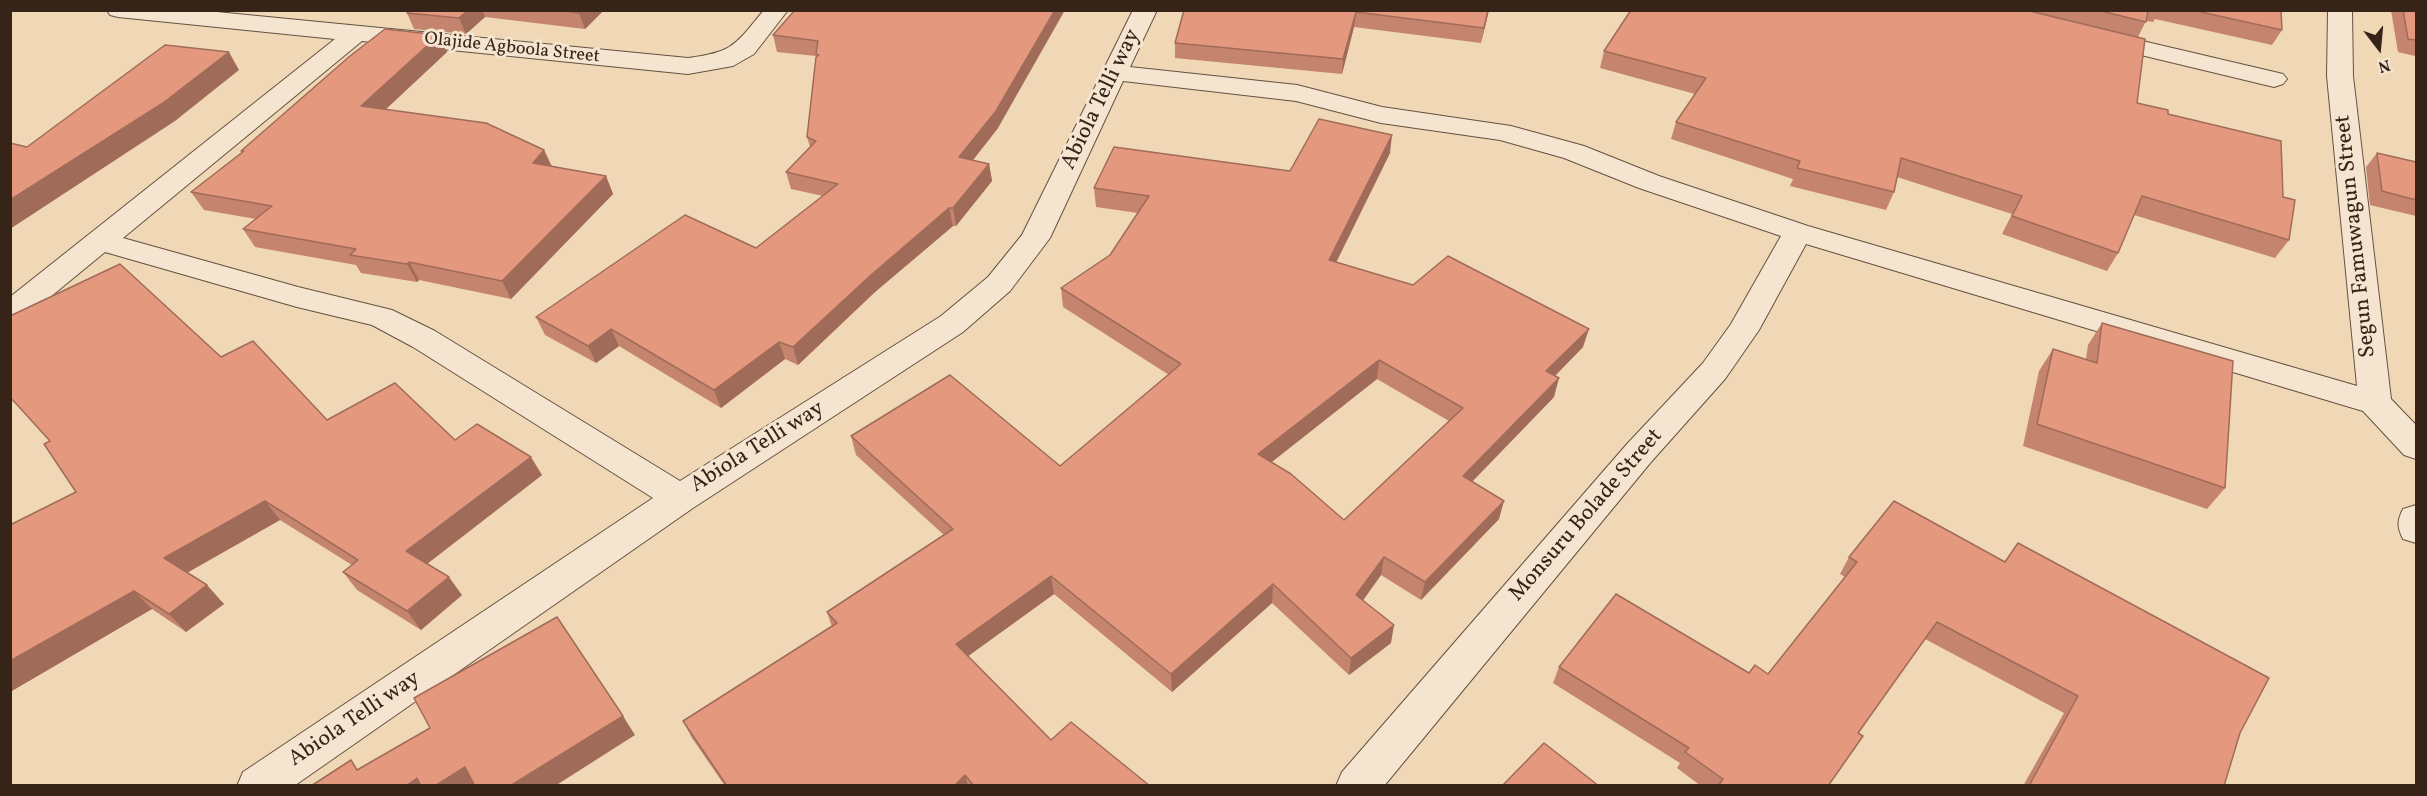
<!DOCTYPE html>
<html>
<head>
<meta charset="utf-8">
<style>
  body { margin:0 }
  #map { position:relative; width:2427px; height:796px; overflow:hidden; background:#f0d7b6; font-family:Vollkorn,serif }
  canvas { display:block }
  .frame { position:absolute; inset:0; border:12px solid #362419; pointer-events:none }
  .north { position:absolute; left:2349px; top:18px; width:60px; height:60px; -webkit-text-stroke:4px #f5e5d0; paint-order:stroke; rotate:164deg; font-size:16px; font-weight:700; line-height:24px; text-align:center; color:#362419 }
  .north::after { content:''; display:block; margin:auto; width:21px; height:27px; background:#362419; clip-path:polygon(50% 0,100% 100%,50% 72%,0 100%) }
</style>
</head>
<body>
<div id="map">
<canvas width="2427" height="796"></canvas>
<div class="frame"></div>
<div class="north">N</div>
</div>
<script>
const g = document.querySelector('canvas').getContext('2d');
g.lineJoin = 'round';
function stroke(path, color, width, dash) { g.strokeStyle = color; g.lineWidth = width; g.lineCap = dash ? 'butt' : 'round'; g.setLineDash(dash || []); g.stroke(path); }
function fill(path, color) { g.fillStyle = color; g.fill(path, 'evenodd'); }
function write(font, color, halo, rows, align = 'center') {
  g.font = font + ' Vollkorn,serif'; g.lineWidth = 6; g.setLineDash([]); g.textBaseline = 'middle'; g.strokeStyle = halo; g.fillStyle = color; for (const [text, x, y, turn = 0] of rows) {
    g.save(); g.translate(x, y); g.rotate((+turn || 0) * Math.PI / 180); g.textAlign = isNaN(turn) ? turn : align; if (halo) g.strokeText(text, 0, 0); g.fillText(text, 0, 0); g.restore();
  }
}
const minor = new Path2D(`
  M107 10H196L688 58C734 52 735 45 764 10H788L754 54 733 66 688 74 362 41 123 238 298 287 392 310 435 331 680 481 941 316 988 277 1022 235 1133 10H1157L1130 67 1297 85 1382 107 1511 126 1584 146 1659 176 1808 226 2357 386 2327 76 2328 10H2352L2353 76 2391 399 2416 425V459L2404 455 2363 411 1806 244 1759 330 1725 379 1651 462 1384 786H1336L1342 772 1627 444 1703 363 1731 324 1781 236 1639 188 1564 158 1500 140 1381 123 1296 101 1123 81 1050 238 1010 291 963 332 693 508 294 786H237L243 772 653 498 413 347 372 325 297 307 105 252 21 321 10 324V297L335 39 118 17 110 15Z
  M2100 31 2283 74 2287 79 2283 84 2274 87 2091 43 2088 38 2091 33Z
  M2416 505V543L2403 539C2397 527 2397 521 2403 509Z`);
stroke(minor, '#645140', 2);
fill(minor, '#f5e5d0');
fill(new Path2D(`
  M410 10H604L585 29 485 17 466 34 414 29 407 13Z
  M795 10 998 128 973 160 989 164 992 181 956 226H953L875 292 798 365 785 359 721 408 619 346 596 363 545 335 536 317 756 248 823 196 791 189 786 172 810 147 807 137 816 56 777 52 773 35Z
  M1184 10H1489L1481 43 1354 27 1342 74 1175 58V43Z
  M2026 10H2281L2282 30 2272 45 2155 19 2153 22 2146 21 2138 37 2137 103 2168 114 2283 197 2289 240 2275 258 2134 215 2118 253 2107 271 2002 234 2012 214 1897 177 1894 192 1886 210 1790 186 1793 179 1671 139 1676 122 1695 94 1600 68 1604 51Z
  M2391 10H2416V67L2415 56 2398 52Z
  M439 35 447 52 385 110 544 150 552 166 606 176 613 194 511 299 419 280 417 282 361 273 356 265 255 247 243 229 256 219 204 210 191 192 242 152 241 151Z
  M1390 153 1336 262 1583 347 1555 376 1554 397 1472 482 1499 519 1421 600 1381 575 1363 600 1391 643 1349 675 1272 603 1172 692 1054 594 968 656 1051 740 1150 786H725L692 738 683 721 832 627 827 612 944 535 856 455 851 436 1060 466 1169 375 1063 307 1061 288 1110 255 1138 213 1096 207 1094 188 1290 171ZM1377 379 1449 421 1344 520 1271 462Z
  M2377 153 2416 162V218V216L2370 205 2366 167Z
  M2102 323 2225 488 2207 509 2023 446 2039 371 2053 349 2086 359 2088 345Z
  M221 357 327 420 455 440 542 475 427 564 462 595 421 630 357 590 343 572 352 565 280 520 187 573 224 604 186 632 152 609 10 692 76 492Z
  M2018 543 2240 733 2224 786H2023L2064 713 1925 639 1858 733 1828 786H1701L1677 768 1680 763 1553 683 1559 667 1768 674 1845 577 1840 574 1849 557 2005 562Z`), '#c4846d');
fill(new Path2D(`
  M468 10H482L485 17 466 34 459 18Z
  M581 10H604L585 29 579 13Z
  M1055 10H1065L998 128 962 174 959 157Z
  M1488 10H1489L1481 43 1484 28Z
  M1356 12 1354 27 1342 74 1343 59Z
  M439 35 447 52 370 124 361 106Z
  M229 52 239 70 175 121 10 229V200Z
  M1392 135 1390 153 1328 279 1329 260Z
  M544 150 552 168 533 163Z
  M989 164 992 181 956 226 953 208Z
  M606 176 613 194 511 299 502 281Z
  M949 208 953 226 875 292 798 365 793 347 871 275Z
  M409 262 419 280 417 282 407 264Z
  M611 329 619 346 596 363 588 346Z
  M1589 329 1583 347 1541 390 1546 371Z
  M779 342 785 359 721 408 714 390Z
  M1379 360 1377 379 1258 473V454Z
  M1559 378 1554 397 1459 495 1463 476Z
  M531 457 542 475 419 570 406 551Z
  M265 501 280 520 181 576 164 558Z
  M1504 501 1499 519 1421 600 1425 582Z
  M1384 557 1381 575 1354 613 1356 595Z
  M1051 576 1054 594 960 662 956 644Z
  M449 577 462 595 421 630 407 611Z
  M1273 584 1272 603 1172 692 1171 674Z
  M207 585 224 604 186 632 169 614Z
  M134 591 152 609 10 692V661Z
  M1394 625 1391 643 1349 675 1351 658Z
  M623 716 635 735 555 786H510Z
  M465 767 480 786H435Z
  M965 775 968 786H954Z
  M417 778 424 786H406Z`), '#a06b59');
const building = new Path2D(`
  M410 10H468L459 18 407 13Z
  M559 10H581L579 13Z
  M795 10H1055L996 111 959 157 989 164 953 208H949L871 275 793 347 779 342 714 390 611 329 588 346 536 317 685 215 756 248 838 184 786 172 816 141 807 137 816 57 819 55 816 54 818 41 773 35Z
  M1184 10H1488L1484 28 1356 12 1343 59 1175 43Z
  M1631 10H2025L2145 39 2137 103 2168 110V114L2281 141 2283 197 2295 200 2289 240 2142 196 2118 253 2012 216 2022 196 1901 158 1894 192 1797 168 1800 161 1676 122 1706 78 1604 51Z
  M2097 10H2148L2146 22Z
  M2192 10H2281L2282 30Z
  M2403 10H2416V40L2408 39Z
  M385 29 439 35 361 106 486 123 544 150 533 163 606 176 502 281 409 262 407 264 350 255 356 249 243 229 272 206 191 192 244 151H241L350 56Z
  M165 45 229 52 163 103 10 200V143L27 147Z
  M1319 119 1392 135 1329 260 1413 285 1448 256 1589 329 1546 371 1559 378 1463 476 1504 501 1425 582 1384 557 1356 595 1394 625 1351 658 1273 584 1171 674 1051 576 956 644 1051 740 1071 722 1150 786H974L965 775 954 786H727L683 721 837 623 827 612 953 529 851 436 950 375 1060 466 1181 364 1061 288 1110 255 1149 196 1094 188 1114 147 1290 171ZM1379 360 1463 408 1344 520 1291 474 1258 454Z
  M2377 153 2416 162V200L2382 191Z
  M120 264 221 357 253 341 327 420 395 383 455 440 477 424 531 457 406 551 449 577 407 611 343 572 358 560 265 501 164 558 207 585 169 614 134 591 10 661V525L76 492 44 444 50 441 10 397V316Z
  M2102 323 2233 361 2225 488 2037 424 2053 349 2097 363Z
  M1894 501 2005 562 2018 543 2269 678 2240 733 2224 786H2029L2078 696 1937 622 1858 733 1863 736 1828 786H1718L1723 779 1685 752 1689 748 1559 667 1616 594 1749 673 1755 665 1768 674 1857 562 1849 557Z
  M557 617 623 716 510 786H475L465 767 435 786H421L417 778 406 786H311L351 760 357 770 430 728 414 698Z
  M1544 743 1599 786H1502Z`);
fill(building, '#e4997f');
stroke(building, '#a06b59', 1.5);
write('18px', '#362419', '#f5e5d0', [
  ["Olajide Agboola Street",512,49,6]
]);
write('22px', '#362419', '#f5e5d0', [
  ["Abiola Telli way",1102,100,-64],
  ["Segun Famuwagun Street",2357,236,-96],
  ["Abiola Telli way",758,448,-32],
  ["Monsuru Bolade Street",1587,516,-49],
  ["Abiola Telli way",355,720,-34]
]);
</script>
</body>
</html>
